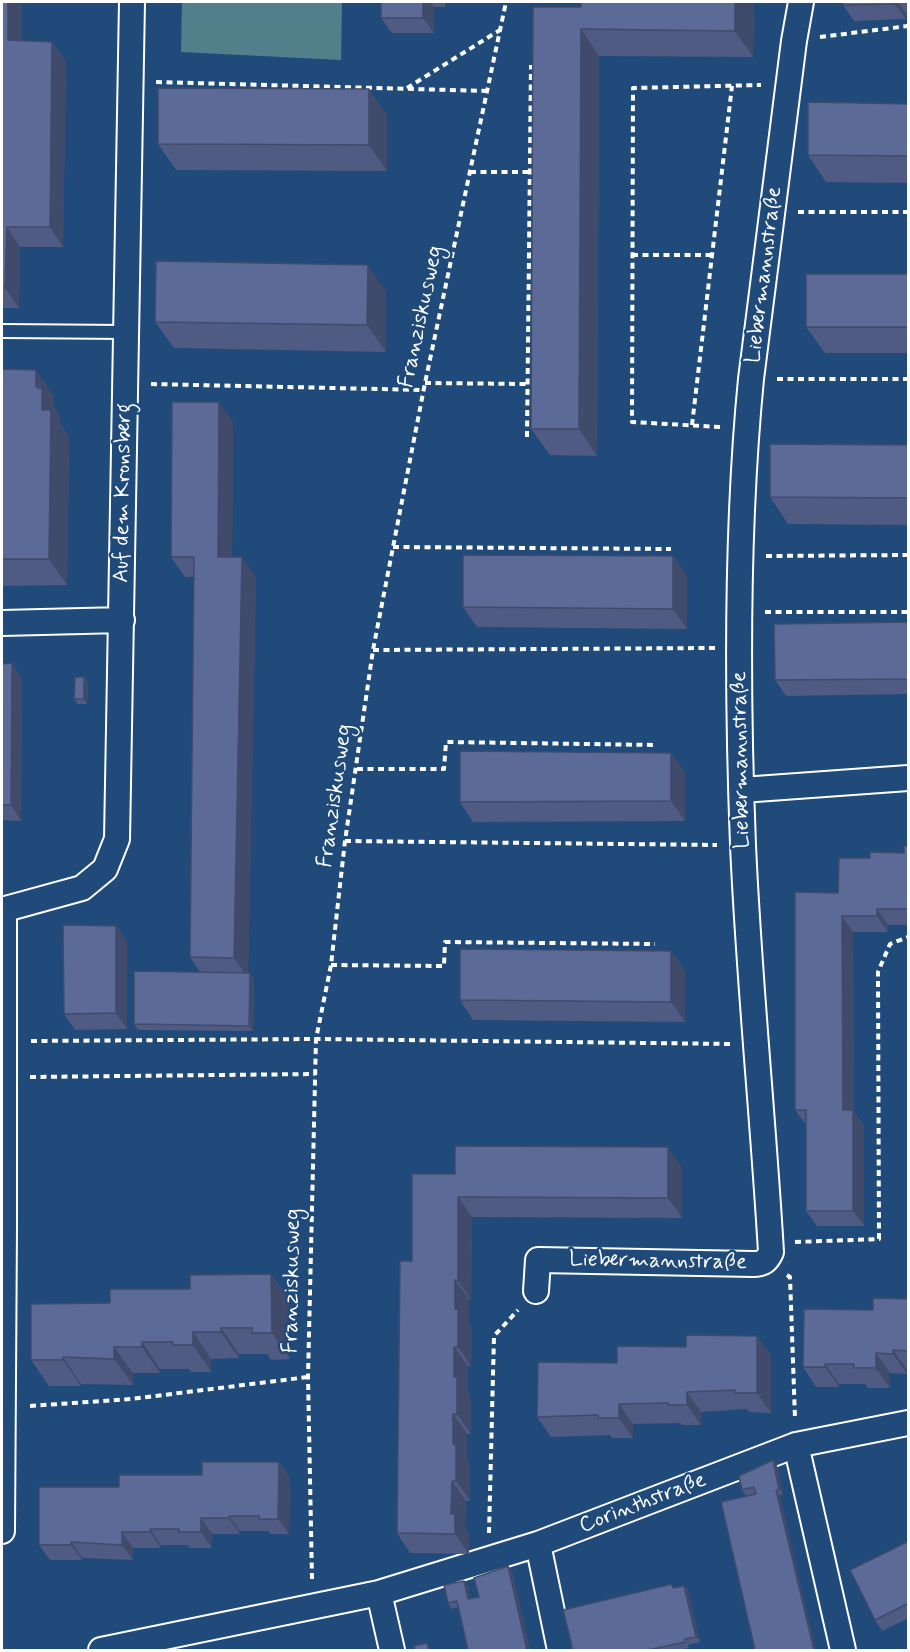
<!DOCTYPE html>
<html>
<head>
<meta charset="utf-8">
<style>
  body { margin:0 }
  #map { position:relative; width:910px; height:1652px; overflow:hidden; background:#1f4a7a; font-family:Mynerve,sans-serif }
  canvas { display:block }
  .frame { position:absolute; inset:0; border:3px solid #fff; pointer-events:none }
</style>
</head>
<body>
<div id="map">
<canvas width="910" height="1652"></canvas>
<div class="frame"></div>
</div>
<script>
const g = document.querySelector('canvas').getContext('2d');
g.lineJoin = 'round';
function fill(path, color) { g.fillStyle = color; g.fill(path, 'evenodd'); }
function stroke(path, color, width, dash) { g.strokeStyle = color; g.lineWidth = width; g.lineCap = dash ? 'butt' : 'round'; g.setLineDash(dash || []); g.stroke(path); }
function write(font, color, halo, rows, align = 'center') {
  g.font = font + ' Mynerve,sans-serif'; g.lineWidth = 5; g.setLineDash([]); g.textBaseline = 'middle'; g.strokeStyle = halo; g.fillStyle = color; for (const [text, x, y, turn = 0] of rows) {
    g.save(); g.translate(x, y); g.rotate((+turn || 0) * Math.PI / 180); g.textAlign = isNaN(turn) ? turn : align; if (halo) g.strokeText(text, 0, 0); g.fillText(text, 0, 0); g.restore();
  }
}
fill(new Path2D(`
  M182 2H342L341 60 181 52Z`), '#52808a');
const lane = new Path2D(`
  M2 331 126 332`);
const street = new Path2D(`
  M2 623 122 620
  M742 790 908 778
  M2 910 82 888 105 869 117 839 132 2
  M536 1291 538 1260 753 1264C763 1264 767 1261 771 1252 763 1116 749 981 743 845 737 692 736 532 751 379L794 41 801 2
  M796 1445 843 1650
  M2 1531 4 1227V910
  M538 1544 560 1650
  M379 1593 392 1650
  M101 1650 379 1593 538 1544 796 1445 908 1423`);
stroke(lane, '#fff', 16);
stroke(street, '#fff', 28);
stroke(new Path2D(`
  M820 37 908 26
  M156 82 487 91
  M407 88 500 30
  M470 172H530
  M798 212H908
  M632 255H712
  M777 379H908
  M425 383 527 384
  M151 384 423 390
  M692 425 732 86
  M720 427 632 422 633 88 761 85
  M527 437 531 65
  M393 547 671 549
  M766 556 908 555
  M765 612H908
  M373 650 715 648
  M357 769H444L446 742 656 745
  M345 841 717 845
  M331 965 444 966 445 942 655 944
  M31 1041 316 1039 731 1044
  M30 1077 315 1074
  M795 1242 879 1239 878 972 890 944 908 937
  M787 1275 790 1277 795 1418
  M30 1406 131 1399 308 1377
  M489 1533 494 1336 518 1310
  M312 1579 308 1377 316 1039 331 965 345 841 373 650 425 383 506 2`), '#fff', 4, [6, 4.5]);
stroke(lane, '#1f4a7a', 12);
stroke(street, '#1f4a7a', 24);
fill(new Path2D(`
  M2 2H22V41L52 42 66 61 63 247H20L19 308H2Z
  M381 2H445V7H434V33H392L381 18Z
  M843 2H909V13H906V19L854 21 843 5Z
  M754 5 753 57 599 56 597 456 550 455 531 429 581 7Z
  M909 104V183L826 182 808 155Z
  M387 115V171L176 170 158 144Z
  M909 274V353H825L806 327Z
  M386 291V352L174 348 155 322Z
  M2 369 54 396V407L60 416V423L69 436 67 585 2 586Z
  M233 422 232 557 256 577 248 973 254 978 253 1031 138 1030 134 1024 200 972 190 957 194 577H185L171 557Z
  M909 445V525L788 524 770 497Z
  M673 556 687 576V629L477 627 463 607Z
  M909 622V694L786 696 775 680Z
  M12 663 22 679 21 821 2 820V664Z
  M84 677 88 683 87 704H78L74 699Z
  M671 753 685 773V821L473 822 460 802Z
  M909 846V925H888V932H853L854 1112 864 1126V1226H817L806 1211V1125L795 1110 838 893 870 858 904 853Z
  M116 926 127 941V1029L75 1030 64 1014Z
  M671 951 685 971V1022L473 1020 460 1000Z
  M682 1167V1218L472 1217 471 1300 469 1299V1324L472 1328 471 1366H468V1392L471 1397V1434H467V1460L470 1465V1501H466L465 1528 469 1534V1554L410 1553 397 1533 412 1261 455 1174Z
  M271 1274 290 1300V1359L271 1360 267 1354H239V1358L211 1359V1372H191L189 1369H160V1373H133V1385L81 1384V1386H49L31 1360 190 1289Z
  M909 1299V1370H907V1374L890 1373V1388H868L865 1384H839V1387H816L803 1367 873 1310Z
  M757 1336 771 1356V1413L749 1412 747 1409 701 1412V1425H682L680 1423 633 1424V1438H612L610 1435 551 1437 537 1417 617 1363 686 1347Z
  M773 1460 777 1466 783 1494 780 1495 756 1494V1493L746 1496 742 1490Z
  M279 1462 290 1478 289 1534H270L268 1531H240V1534H212V1548H190L188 1545H161V1548H133V1560L82 1558V1560H50L39 1545 119 1487Z
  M909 1541V1618L882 1631 875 1620Z
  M508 1566 512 1571 530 1650H468L459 1607 451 1609 448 1603 468 1586 470 1599 479 1597Z
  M672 1584 675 1588 684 1586 688 1591 700 1642 688 1645 689 1648 676 1650H573Z`), '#4f5b82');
fill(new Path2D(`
  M8 2H22V60L8 40Z
  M423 2H430L434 7V33L423 18Z
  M735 2H752L754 5 753 57 735 31Z
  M895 2H898L906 13V19L895 4Z
  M581 29 599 56 597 456 579 429Z
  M52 42 66 61 63 247 50 227Z
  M369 89 387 115V171L369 145Z
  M7 227 20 247 19 308 5 288Z
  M368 265 386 291V352L367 325Z
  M36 370 54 396V407L60 416V423L69 436 67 585 49 559 42 410 36 387Z
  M219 402 233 422 232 577 218 557Z
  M673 556 687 576V629L673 609Z
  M242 557 256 577 248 978 234 958Z
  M12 663 22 679 21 821 11 805Z
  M84 677 88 683 87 704 84 699Z
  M671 753 685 773V821L671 801Z
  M877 909 888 925V932L877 916Z
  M842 916 853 932 854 1112 864 1126V1226L853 1211 843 1110Z
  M116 926 127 941V1029L116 1013Z
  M671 951 685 971V1022L671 1002Z
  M250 973 254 978 253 1031 249 1026Z
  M668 1147 682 1167V1218L668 1198Z
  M458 1197 472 1217 471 1300 458 1281Z
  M271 1274 290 1300V1359L272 1333Z
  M455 1280 469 1299V1324L472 1328 471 1366 458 1347 455 1309Z
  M221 1328 239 1354V1358L221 1332Z
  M193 1332 211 1359V1372L193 1345Z
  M757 1336 771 1356V1413L757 1393Z
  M142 1342 160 1369V1373L142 1347Z
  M114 1347 133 1373V1385L114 1359Z
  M454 1347 468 1366V1392L471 1397V1434L457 1414 454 1377Z
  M893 1350 907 1370V1374L893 1354Z
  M876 1353 890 1373V1388L876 1368Z
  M63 1357 81 1384V1386L63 1360Z
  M825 1364 839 1384V1387L825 1367Z
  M687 1392 701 1412V1425L687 1405Z
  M619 1404 633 1424V1438L619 1418Z
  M453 1414 467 1434V1460L470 1465V1501L456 1481 453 1444Z
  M773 1460 777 1466 783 1494 779 1489Z
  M279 1462 290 1478 289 1534 278 1519Z
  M452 1481 466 1501 465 1528 469 1534V1554L455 1534 451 1514Z
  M776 1490 780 1495 816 1650H814Z
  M229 1516 240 1531V1534L229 1518Z
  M201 1518 212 1534V1548L201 1532Z
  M150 1529 161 1545V1548L150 1532Z
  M122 1532 133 1548V1560L122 1545Z
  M71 1542 82 1558V1560L71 1545Z
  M508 1566 512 1571 530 1650H527Z
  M464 1581 468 1586 471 1605 468 1599Z
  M684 1586 688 1591 700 1642 696 1637Z`), '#404a6a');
const building = new Path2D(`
  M2 2H8V40L52 42 50 227H7L5 288H2Z
  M381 2H423V18H381Z
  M581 2H735V31L581 29 579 429H531L533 7H581Z
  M843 2H895V4L843 5Z
  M158 88 369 89V145L158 144Z
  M808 102 909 104V156L808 155Z
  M156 261 368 265 367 325 155 322Z
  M806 274H909V327H806Z
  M2 369 36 370V387L42 389V410H51L49 559H2Z
  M172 402H219L218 557H242L234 958 190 957 194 557H171Z
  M770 444 909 445V498L770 497Z
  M463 555 673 556V609L463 607Z
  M909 622V679L775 680 774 624Z
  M12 663 11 805H2V664Z
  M75 677H84V699H74Z
  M460 751 671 753V801L460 802Z
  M904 846H909V909H877V916H842L843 1110H853V1211H806V1110H795V892L838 893 839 858H870V852L904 853Z
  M63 925 116 926V1013L64 1014Z
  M460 949 671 951V1002L460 1000Z
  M134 971 250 973 249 1026 134 1024Z
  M455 1146 668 1147V1198L458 1197V1281L455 1280V1309H458V1347H454V1377H457V1414H453V1444L456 1445V1481H452L451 1514H455V1534L397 1533 400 1261H412V1174H455Z
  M271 1274 272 1333H252V1328H221V1332H193V1345H173V1342H142V1347H114V1359L63 1357V1360H31V1304L110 1303V1289H190V1275Z
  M873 1298 909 1299V1351L893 1350V1354L876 1353V1368H854V1364H825V1367H803L804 1309 873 1310Z
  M686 1335 757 1336V1393H735V1390L687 1392V1405H668V1403L619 1404V1418H598V1415L537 1417 538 1362 617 1363V1346L686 1347Z
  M773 1460 779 1489 776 1490 814 1650H755L721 1502 756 1494 754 1487 742 1490 739 1476Z
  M202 1462H279L278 1519H259V1516H229V1518H201V1532H179V1529H150V1532H122V1545L71 1542V1545H39V1487H119V1475H202Z
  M909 1541V1603L875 1620 850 1570Z
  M508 1566 527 1650H468L457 1601 448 1603 444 1585 464 1581 468 1599 479 1597 474 1578Z
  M672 1584 673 1588 684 1586 696 1637 685 1639V1642L648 1650H573L563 1610Z
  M427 1643 429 1650H415L414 1646Z`);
fill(building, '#5c6a97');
stroke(building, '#404a6a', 1.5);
write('22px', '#fff', '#1f4a7a', [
  ["Liebermannstraße",765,275,-83],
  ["Franziskusweg",422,317,-78],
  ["Auf dem Kronsberg",124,493,-89],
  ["Liebermannstraße",742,760,-91],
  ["Franziskusweg",336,796,-82],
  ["Liebermannstraße",658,1262,1],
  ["Franziskusweg",293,1281,-89],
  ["Corinthstraße",643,1504,-21]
]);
</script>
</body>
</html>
